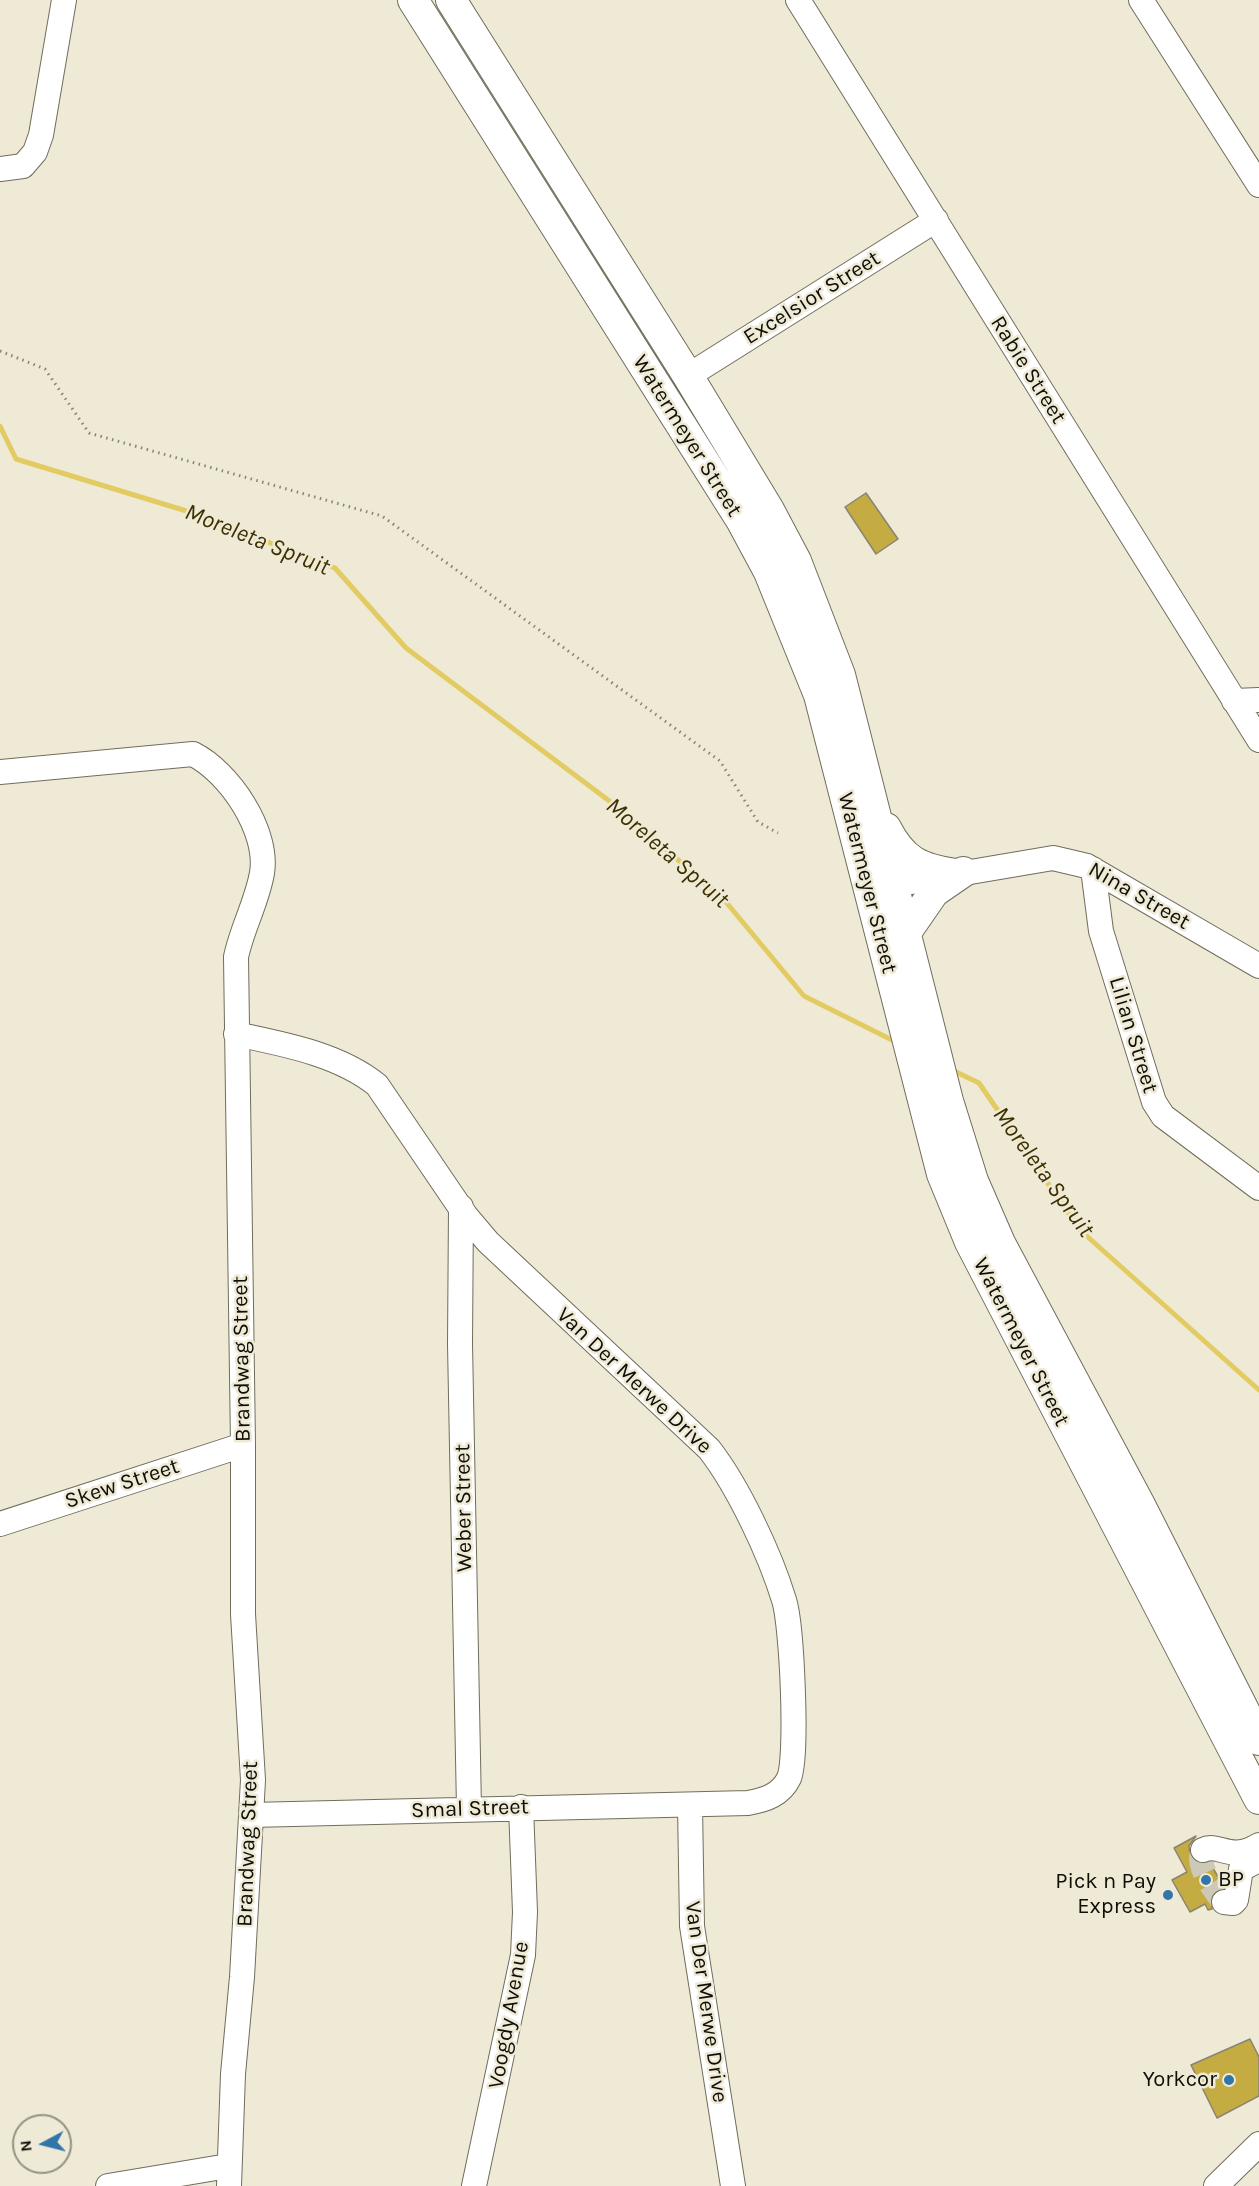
<!DOCTYPE html>
<html>
<head>
<meta charset="utf-8">
<style>
  body { margin:0 }
  #map { position:relative; width:1259px; height:2186px; overflow:hidden; background:#efead6; font-family:Karla,sans-serif }
  canvas { display:block }
  .north { position:absolute; left:12px; top:2114px; width:60px; height:60px; box-sizing:border-box; background:#efead6; border:2px solid #959283; border-radius:50%; rotate:263deg; font-size:16px; font-weight:700; line-height:24px; text-align:center; color:#0f0e07 }
  .north::after { content:''; display:block; margin:auto; width:21px; height:27px; background:#3275ab; clip-path:polygon(50% 0,100% 100%,50% 72%,0 100%) }
</style>
</head>
<body>
<div id="map">
<canvas width="1259" height="2186"></canvas>
<div class="north">N</div>
</div>
<script>
const g = document.querySelector('canvas').getContext('2d');
g.lineJoin = 'round';
function stroke(path, color, width, dash) { g.strokeStyle = color; g.lineWidth = width; g.lineCap = dash ? 'butt' : 'round'; g.setLineDash(dash || []); g.stroke(path); }
function fill(path, color) { g.fillStyle = color; g.fill(path, 'evenodd'); }
function write(font, color, halo, rows, align = 'center') {
  g.font = font + ' Karla,sans-serif'; g.lineWidth = 5; g.setLineDash([]); g.textBaseline = 'middle'; g.strokeStyle = halo; g.fillStyle = color; for (const [text, x, y, turn = 0] of rows) {
    g.save(); g.translate(x, y); g.rotate((+turn || 0) * Math.PI / 180); g.textAlign = isNaN(turn) ? turn : align; if (halo) g.strokeText(text, 0, 0); g.fillText(text, 0, 0); g.restore();
  }
}
stroke(new Path2D(`
  M0 426 16 459 193 513 335 568 406 648 620 809 726 902 804 996 898 1043
  M952 1070 979 1083 1080 1230 1259 1390`), '#e3cb63', 5);
const building = new Path2D(`
  M866 493 898 539 876 554 845 507Z
  M1196 1836 1189 1846 1190 1855 1199 1864 1210 1863 1224 1887 1212 1894V1909L1208 1910 1205 1904 1190 1912 1172 1880 1187 1872 1174 1848Z
  M1250 2039 1259 2057V2096L1217 2118 1191 2065Z`);
fill(building, '#c4ab42');
stroke(building, '#898573', 1.5);
stroke(new Path2D(`
  M1203 1850C1195 1865 1214 1890 1224 1902`), '#cdc9b7', 24, [24, 12]);
const minor = new Path2D(`
  M798 0 1259 740
  M1141 0 1259 185
  M0 169 23 166 35 152 41 135 64 0
  M688 376 936 220
  M1234 701 1259 700
  M0 772 193 754C229 772 269 831 262 873 257 902 242 928 236 957L243 1445V1614L253 1780 242 1977 233 2074 229 2186
  M1093 869 1101 931 1154 1102 1163 1116 1259 1188
  M876 888 1053 858 1087 866 1259 966
  M236 1034C283 1044 339 1054 377 1085L466 1216 488 1242 709 1449C738 1486 770 1554 784 1600 792 1625 798 1756 789 1778 781 1795 765 1800 748 1803L251 1815
  M461 1207 460 1344 469 1809
  M0 1524 243 1445
  M690 1805 692 1926 733 2186
  M1203 1850C1219 1842 1230 1863 1259 1845
  M1224 1902 1233 1903 1236 1900 1241 1869 1259 1860
  M108 2186 228 2166
  M474 2186 523 1955 525 1912 521 1807
  M1216 2186 1259 2144`);
const major = new Path2D(`
  M413 0 741 520 769 572 819 695 942 1174 970 1242 1259 1799
  M451 0 688 376 769 510 796 561 840 675 948 1101 973 1181 1000 1243 1140 1505 1259 1740
  M886 828C903 861 920 869 956 874
  M907 931 934 892 963 872`);
stroke(minor, '#716d5c', 26);
stroke(major, '#716d5c', 32);
stroke(new Path2D(`
  M0 351 45 369 89 433 382 516 720 761 758 822 778 833`), '#888577', 3, [1.5, 4.5]);
stroke(minor, '#fff', 24);
stroke(major, '#fff', 30);
for (const [x, y, r, color] of [
  [1206,1880,6,"#3275ab"],
  [1168,1895,6,"#3275ab"],
  [1229,2080,6,"#3275ab"]
]) { const dot = new Path2D(); dot.arc(x, y, r, 0, 2 * Math.PI); g.fillStyle = color; g.fill(dot); stroke(dot, '#efead6', 2); }
write('22px', '#0f0e07', '#efead6', [
  ["Excelsior Street",812,298,-32],
  ["Rabie Street",1028,370,58],
  ["Watermeyer Street",687,436,58],
  ["Watermeyer Street",867,883,76],
  ["Nina Street",1139,896,30],
  ["Lilian Street",1133,1035,73],
  ["Watermeyer Street",1021,1342,63],
  ["Brandwag Street",242,1359,-91],
  ["Van Der Merwe Drive",634,1381,43],
  ["Skew Street",122,1484,-18],
  ["Weber Street",464,1508,-91],
  ["Smal Street",470,1809,-2],
  ["Brandwag Street",248,1844,-88],
  ["Van Der Merwe Drive",706,2002,82],
  ["Voogdy Avenue",509,2015,-80]
]);
write('22px', '#0f0e07', '#efead6', [
  ["BP",1218,1880,"left"],
  ["Pick n Pay",1156,1882],
  ["Express",1156,1907],
  ["Yorkcor",1217,2080]
], 'right');
write('italic 24px', '#3b3102', '#efead6', [
  ["Moreleta Spruit",257,540,22],
  ["Moreleta Spruit",667,853,41],
  ["Moreleta Spruit",1043,1172,54]
]);
</script>
</body>
</html>
